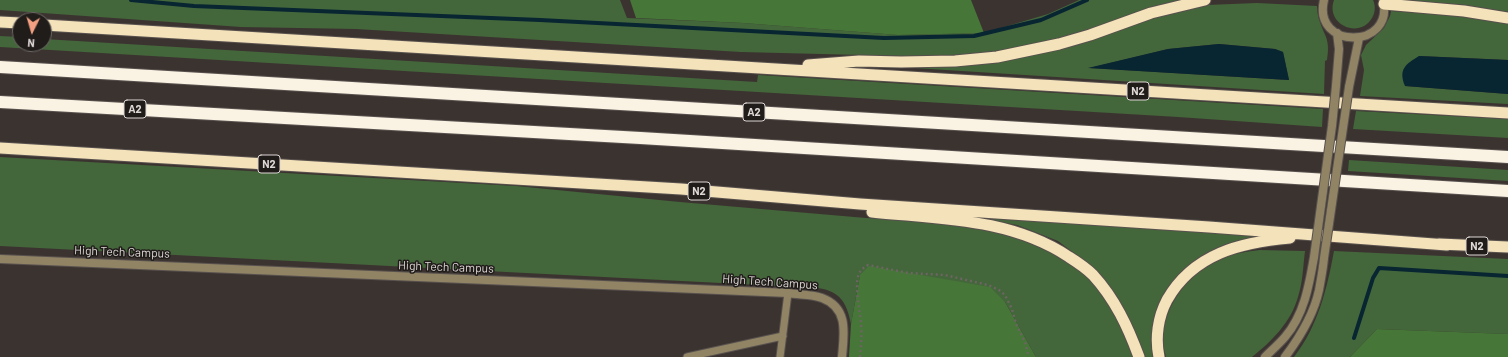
<!DOCTYPE html>
<html>
<head>
<meta charset="utf-8">
<style>
  body { margin:0 }
  #map { position:relative; width:1508px; height:357px; overflow:hidden; background:#3b3330; font-family:Barlow,sans-serif }
  canvas { display:block }
  .north { position:absolute; left:12px; top:12px; width:40px; height:40px; box-sizing:border-box; background:#201c1a; border:1px solid #6c6765; border-radius:50%; rotate:185deg; font-size:11px; font-weight:700; line-height:16px; text-align:center; color:#ddd7d5 }
  .north::after { content:''; display:block; margin:auto; width:14px; height:18px; background:#f2a081; clip-path:polygon(50% 0,100% 100%,50% 72%,0 100%) }
</style>
</head>
<body>
<div id="map">
<canvas width="1508" height="357"></canvas>
<div class="north">N</div>
</div>
<script>
const g = document.querySelector('canvas').getContext('2d');
g.lineJoin = 'round';
function fill(path, color) { g.fillStyle = color; g.fill(path, 'evenodd'); }
function stroke(path, color, width, dash) { g.strokeStyle = color; g.lineWidth = width; g.lineCap = dash ? 'butt' : 'round'; g.setLineDash(dash || []); g.stroke(path); }
function write(font, color, halo, rows, align = 'center') {
  g.font = font + ' Barlow,sans-serif'; g.lineWidth = 3; g.setLineDash([]); g.textBaseline = 'middle'; g.strokeStyle = halo; g.fillStyle = color; for (const [text, x, y, turn = 0] of rows) {
    g.save(); g.translate(x, y); g.rotate((+turn || 0) * Math.PI / 180); g.textAlign = isNaN(turn) ? turn : align; if (halo) g.strokeText(text, 0, 0); g.fillText(text, 0, 0); g.restore();
  }
}
fill(new Path2D(`
  M0 0H620L627 18 743 23 898 35 984 33 1048 14 1079 0H1185L1056 41 996 51 955 56H901L741 52 356 29 241 27 0 10Z
  M1334 0H1373C1376 6 1375 13 1372 18 1359 40 1325 24 1334 0Z
  M1399 0H1508V12L1464 5Z
  M1257 3 1317 6C1317 18 1322 27 1326 37 1329 45 1328 53 1327 60L1325 61 1324 94 883 66H955L1207 5ZM1219 44 1275 49 1283 52 1289 80 1090 68 1168 49Z
  M1391 11 1463 16 1508 23V60L1419 56 1405 86 1508 94V104L1360 96 1364 70 1361 55 1366 45 1384 28 1390 16Z
  M0 36 20 37V44H44V39L757 82 758 75 1323 109 1322 127 1178 117 0 47Z
  M1356 111 1508 119V138L1353 129Z
  M0 157 516 186 680 202 866 218 935 221 1014 234 1054 251 1089 276 1109 302 1120 322 1133 357H1036L1005 302 860 275 851 324C847 303 840 291 818 288L0 246Z
  M1349 160 1508 170V181L1348 171Z
  M948 213 1291 233C1272 236 1252 237 1233 242 1188 255 1154 291 1152 339 1151 345 1152 351 1153 357H1144L1128 316 1116 296 1094 268 1058 241 1017 225Z
  M1260 250 1305 251C1303 266 1303 282 1298 297 1291 322 1272 341 1252 357H1166C1165 351 1162 345 1162 339 1163 310 1188 272 1215 260 1230 254 1244 252 1260 250Z
  M1334 251 1508 259V334L1377 329 1350 357H1294C1318 326 1327 289 1334 251Z`), '#44663b');
fill(new Path2D(`
  M630 0H971L984 33 898 35 743 23 636 18Z
  M869 266 990 287 1005 302 1036 357H849L851 324 860 275Z
  M1377 329 1508 334V357H1350Z`), '#467638');
fill(new Path2D(`
  M1219 44 1275 49 1283 52 1289 80 1088 68 1168 49Z
  M1419 56 1508 60V94L1405 86C1398 69 1406 64 1419 56Z`), '#082532');
stroke(new Path2D(`
  M131 0 194 6 540 20 884 38 974 36 1041 20 1087 0
  M1354 338 1373 278 1379 268 1508 276`), '#082532', 4);
const service = new Path2D(`
  M687 357 783 336
  M780 357 788 293`);
const tertiary = new Path2D(`
  M1324 0C1312 50 1395 50 1383 0
  M1336 86 1339 49 1337 33
  M1349 87 1359 38
  M0 259 788 293C799 295 812 294 822 298 849 308 844 334 842 357
  M1265 357C1271 351 1279 344 1285 337 1304 315 1309 286 1314 257
  M1285 357C1300 337 1314 314 1319 290 1321 279 1323 269 1324 258`);
const trunk = new Path2D(`
  M1384 4 1464 11 1508 18
  M0 22 20 23
  M44 25 1508 113
  M808 65 859 61 901 62 955 61 997 57 1059 44 1090 35 1151 13 1205 0
  M0 148 681 189 860 204 1209 227 1447 245
  M872 212C939 219 1011 218 1069 257 1077 262 1086 268 1093 275 1115 299 1128 327 1139 357
  M1439 244 1508 247
  M1159 357C1155 338 1158 317 1167 300 1193 254 1241 242 1290 238`);
const motorway = new Path2D(`
  M0 67 1508 157
  M0 102C503 129 1005 159 1508 191`);
stroke(service, '#58514e', 9);
stroke(tertiary, '#58514e', 10);
stroke(trunk, '#58514e', 13);
stroke(motorway, '#58514e', 14);
stroke(new Path2D(`
  M860 357C861 346 862 335 861 323 860 310 854 286 859 274 861 269 864 268 868 265L908 273 945 275 988 285 999 290 1005 295 1012 309 1016 324 1025 342 1029 357`), '#6c6562', 2.5, [2, 3]);
stroke(service, '#918465', 7);
stroke(tertiary, '#918465', 8);
stroke(trunk, '#f4e2ba', 11);
stroke(motorway, '#faf3e4', 12);
const tertiaryBridge = new Path2D(`
  M1314 257 1332 126 1336 86
  M1324 258 1349 87`);
stroke(tertiaryBridge, '#58514e', 10, []);
stroke(tertiaryBridge, '#918465', 8);
for (const [x, y, w] of [
  [1138,91,22],
  [135,109,22],
  [754,112,22],
  [269,164,22],
  [699,191,22],
  [1477,246,22]
]) { const box = new Path2D(); box.roundRect(x - w / 2, y - 9, w, 18, 3); g.fillStyle = '#201c1a'; g.fill(box); stroke(box, '#ddd7d5', 1); }
write('bold 11px', '#ddd7d5', null, [
  ["N2",1138,91],
  ["A2",135,109],
  ["A2",754,112],
  ["N2",269,164],
  ["N2",699,191],
  ["N2",1477,246]
]);
write('12px', '#ddd7d5', '#201c1a', [
  ["High Tech Campus",122,252,2],
  ["High Tech Campus",446,267,2],
  ["High Tech Campus",770,282,4]
]);
</script>
</body>
</html>
